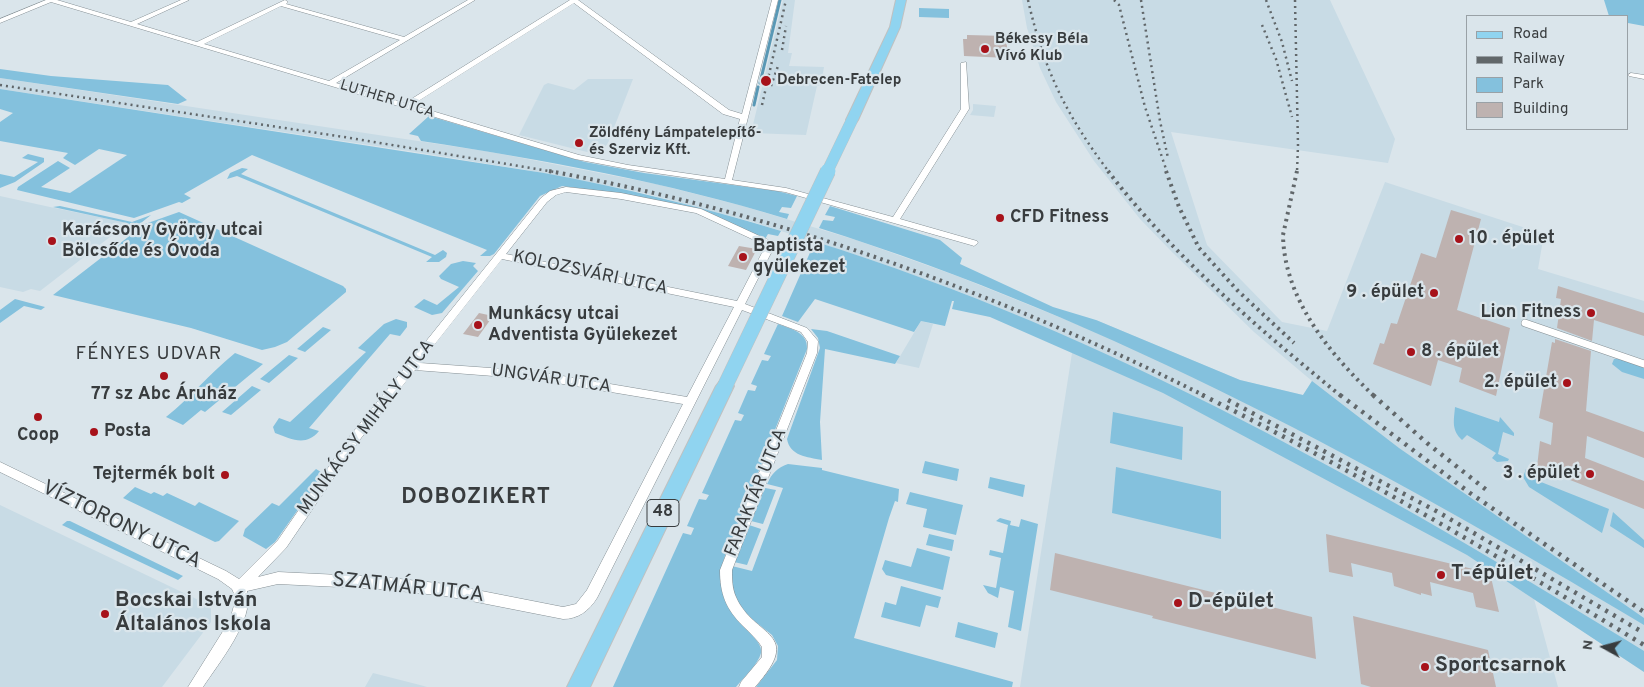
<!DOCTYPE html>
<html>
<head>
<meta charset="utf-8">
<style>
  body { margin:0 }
  #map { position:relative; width:1644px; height:687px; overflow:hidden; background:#dae5eb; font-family:Overpass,sans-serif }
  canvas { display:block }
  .legend { position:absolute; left:1466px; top:15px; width:162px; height:115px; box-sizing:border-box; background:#dae5eb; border:1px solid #99a1a6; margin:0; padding:6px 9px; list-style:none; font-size:15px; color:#383c3e }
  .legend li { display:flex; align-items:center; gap:10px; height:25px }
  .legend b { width:25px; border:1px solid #99a1a6 }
  .north { position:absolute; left:1579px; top:622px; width:50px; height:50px; -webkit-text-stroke:4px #dae5eb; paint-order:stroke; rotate:277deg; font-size:14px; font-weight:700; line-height:20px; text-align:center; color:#383c3e }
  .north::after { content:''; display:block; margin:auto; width:18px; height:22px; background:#383c3e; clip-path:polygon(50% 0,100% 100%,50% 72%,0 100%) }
</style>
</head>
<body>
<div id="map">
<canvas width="1644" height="687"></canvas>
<ul class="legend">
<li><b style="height:6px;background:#90d4f0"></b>Road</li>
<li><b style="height:6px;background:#61676a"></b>Railway</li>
<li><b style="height:14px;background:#84c1dd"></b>Park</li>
<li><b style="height:14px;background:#beb2b0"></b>Building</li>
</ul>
<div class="north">N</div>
</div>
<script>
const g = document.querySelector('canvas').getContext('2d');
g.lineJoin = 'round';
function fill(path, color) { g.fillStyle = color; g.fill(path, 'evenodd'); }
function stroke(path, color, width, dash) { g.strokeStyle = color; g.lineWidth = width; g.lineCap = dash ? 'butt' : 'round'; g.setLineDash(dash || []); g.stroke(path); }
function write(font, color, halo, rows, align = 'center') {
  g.font = font + ' Overpass,sans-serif'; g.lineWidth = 4.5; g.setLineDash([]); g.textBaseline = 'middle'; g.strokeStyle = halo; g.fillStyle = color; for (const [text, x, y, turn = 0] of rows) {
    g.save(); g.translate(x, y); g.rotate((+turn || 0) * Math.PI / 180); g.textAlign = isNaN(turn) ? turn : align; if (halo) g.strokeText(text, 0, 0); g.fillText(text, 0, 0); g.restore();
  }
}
fill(new Path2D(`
  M783 0H795L788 53H792L789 66 824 67 821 85 817 86 806 135 751 133Z
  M1022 0H1330L1395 139 1388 163 1171 132 1207 245 1282 322 1327 331 1385 182 1544 234 1538 269 1644 301V672L1534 599 1558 687H1020L1072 353 1080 343 960 292 868 259 753 222 644 193 527 170 409 151 0 89V78L491 152 656 184 743 206 856 240 957 276 1089 329 1096 320 1240 380 1303 395 1312 381 1254 332 1172 252 1140 219 1094 161 1056 102 1040 68 1027 28Z
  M588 79H633L608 143 599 155 519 135 544 85 548 83 574 90Z
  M973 104 996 106 994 117 970 115 973 110Z
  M0 196 50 207 128 223 40 291 31 289 23 292 0 287Z
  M921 321 933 324 919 368 896 363Z
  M0 505 211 606V622L162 687H0Z
  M373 673 420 685 427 687H365Z`), '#c8dbe5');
fill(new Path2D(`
  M1604 0H1644V26L1628 23V16H1609Z
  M919 8 949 9V18L919 17Z
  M0 69 51 76 168 85 187 100 178 104 0 78Z
  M0 89 544 173C624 188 703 207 781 231L778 236 768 234 765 239 699 209 622 194 562 186 540 196 494 254 490 256H480L487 250 252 155 184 194 191 198 182 203 179 202 134 218 17 190 18 187 58 161 70 168 41 187 70 193 127 155 99 149 75 165 63 158 68 153 0 141V122L13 113 0 109Z
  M429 116 585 162 644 173 777 191 797 196 791 208 782 207 779 212 789 214 787 219C667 182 544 160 421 141L418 136 409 134Z
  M28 154 44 158V162L15 182 0 188V174L14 177 38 162 22 158Z
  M242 168 248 169 241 174 435 255 443 250 447 253 446 257 439 262H426L432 257 237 176 227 179 230 173Z
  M60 206 132 222 151 215 127 234 117 232 127 223 53 207Z
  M830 206 940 240 962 258 960 264 1053 307 1096 320 1240 380 1303 395 1312 381 1399 448 1644 618V625C1382 468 1112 320 819 228L823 220 833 221 835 217 825 215Z
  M179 212 343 286 346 289V292L287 342 275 347 262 350 191 328 53 295 145 224Z
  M813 241C1110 333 1381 489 1644 651V672L1467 555 1163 393 990 317 952 309 954 301H952L945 326 921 321 914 332 815 299 798 322 782 316 812 248 821 250 823 246 812 243Z
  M463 261 476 263 473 266 478 271 442 313 432 315 414 307 424 299 437 305 459 287 441 279 439 276 451 264Z
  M15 299 45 307 41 310 24 306 0 323V310Z
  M396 319 407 322V327L400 336 390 334 309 428 319 431C306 447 291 439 275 433L273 427 279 418 290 422 366 352 358 348 384 324Z
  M778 324C791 329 808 332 807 349L725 556C704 612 766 634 761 653 758 665 743 678 736 687H613L683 533 691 535 694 528 687 526 699 499 706 500 709 495 702 493 735 420 741 421 744 415 738 413 748 390 755 391 757 386 751 384 762 360 768 361 771 356 764 354Z
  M323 327 331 330 305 352 297 349Z
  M811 329 827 331 900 356 895 364 825 349 820 422 822 460C807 457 790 456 787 439L820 348 818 338Z
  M235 353 263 364 205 412 201 410 183 425 166 417C192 396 207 376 235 353Z
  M289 355 298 358 269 383 260 379Z
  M1614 359H1620L1644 367V379L1622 372 1612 364Z
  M252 386 261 390 231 415 222 412Z
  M1455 407 1499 422 1500 417 1514 433V436L1503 432 1498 454 1509 459 1508 461 1497 462 1492 458 1496 453 1467 435 1462 440C1451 430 1454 420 1455 407Z
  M1113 412 1183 427 1182 460 1110 443Z
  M925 461 959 469 957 481 922 473Z
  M788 464 822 468V470L899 489 898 502 895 501 889 518 854 638 1013 682 1012 687H756L777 660 778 646 772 635 743 612 730 587 732 566 752 571 783 488 767 484C772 473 777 468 788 464Z
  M1116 467 1221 491V539L1112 513Z
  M316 469 321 472V477L275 542 266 549 243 536 245 529 272 503 279 506Z
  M1526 469 1537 473 1536 480 1609 509 1602 533 1529 487 1523 477Z
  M990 477 1025 485 1023 497 988 488Z
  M135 487 151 494 154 492 163 496 167 493 195 506 199 502 239 521 219 541 215 542 123 498Z
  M765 488 776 490 763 524 751 521Z
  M910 492 963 505 956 535 923 527 927 509 906 504Z
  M1613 512 1644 540V548L1610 526Z
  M1000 518 1011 521 1010 525 1019 527 1021 519 1038 524 1021 631 1008 627 1014 591 1000 587 998 598 988 593 983 585 996 588 1001 558 989 555 990 550 1003 553 1008 525 996 521Z
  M67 521H70L183 576 178 580 62 525Z
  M749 525 761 529 747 565 734 562Z
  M929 534 954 540 952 551 926 545Z
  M917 548 950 557 943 590 886 575 882 569 885 560 911 567Z
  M901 586 941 597 938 608 926 605 920 627 881 617 885 602 896 605Z
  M958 622 998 633 995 648 955 637Z`), '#84c1dd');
stroke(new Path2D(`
  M760 83 780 0
  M754 105 758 87`), '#5998b5', 3);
fill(new Path2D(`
  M967 35 1006 36 1008 58 964 56 963 39H967Z
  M1451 210 1481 219 1457 310 1510 328 1496 396 1459 382 1462 368 1438 360 1431 386 1373 364 1380 343 1384 344 1391 323 1397 324 1421 253 1436 258Z
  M739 246 757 249 746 270 728 266Z
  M1558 286 1644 313V336L1594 320 1592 341 1557 328 1561 299 1556 298Z
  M479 313 493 316 478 337 463 334Z
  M1555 339 1591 351 1586 411 1644 432V458L1587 436 1585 458 1644 481V509L1537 467 1540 441 1551 445 1553 423 1539 418 1552 342 1555 343Z
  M1326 534 1490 573 1499 612 1476 607 1473 593 1430 582 1432 596 1421 593V595L1394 586 1392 573 1351 563 1353 577 1329 572Z
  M1055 553 1312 617 1316 659 1152 618 1153 616 1050 590Z
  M1353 616 1488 650 1496 687H1371L1361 684Z`), '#beb2b0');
const pedestrian = new Path2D(`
  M1525 323 1644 364`);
const minor = new Path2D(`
  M46 0H57L131 22 181 0H189L137 24 197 42 285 0 288 2 286 4 404 37 468 0H475L336 83 405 103 570 0H578L729 110 742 114 772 0H778L732 180 786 188 893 217 961 109V63L966 62 969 109 900 219 977 241 978 243 974 246 971 245 785 192 628 169 575 159 51 2 0 23V19ZM574 3 723 114 740 119 725 179 628 165 579 155 412 105ZM281 6 400 40 329 81 204 44Z
  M1631 73 1644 75V79L1629 76 1628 75Z
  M566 187 621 193 701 209 777 244 778 246 771 253 745 304 807 328 818 341 817 353 732 570C732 579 732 588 736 597 754 638 805 631 755 687H739L741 682 762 657V647C757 639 750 633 743 626 726 609 720 594 720 570L807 353 808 342 801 332 742 310 597 598C589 611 578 619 563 619L446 596 381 589 278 584 247 591C255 619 218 664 203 687H188L230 620 236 598 232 589 218 579 0 472V462L226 571 239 579 278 540 350 436 541 198 550 191ZM566 192 621 199 696 213 767 246 763 251 737 301 506 254 547 202 556 195ZM502 259 734 307 687 397 533 371 420 363ZM415 370 533 379 683 404 587 590 576 604 563 607 446 584 381 577 278 572 258 577 286 548 358 442Z`);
const primary = new Path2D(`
  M896 0H906L900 27 858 120 856 123H848L846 120 890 27Z
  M725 380 731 382 734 386 590 687H567L716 386 719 382Z`);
stroke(pedestrian, '#858f94', 8);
stroke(minor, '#858f94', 1);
stroke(primary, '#bfc1c1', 2);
stroke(pedestrian, '#fff', 7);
fill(minor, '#fff');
fill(primary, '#90d4f0');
stroke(new Path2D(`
  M1028 0C1044 70 1066 115 1109 172
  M1114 0 1119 5 1145 107 1167 172
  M1141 0 1160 121 1168 158
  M1266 0 1282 42 1292 81
  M1295 0 1298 145 1297 172
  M1262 25 1276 59 1292 117
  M782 50 786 26
  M0 85 344 137 555 172
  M771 86 778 66
  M762 105 786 0`), '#61676a', 2.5, [2, 4]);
stroke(new Path2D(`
  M549 171C777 213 997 292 1205 396
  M1108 171C1171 254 1260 330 1341 396
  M1166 171 1179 207 1199 248 1238 291 1294 343
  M1297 171 1283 235C1284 299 1330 354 1374 396`), '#61676a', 4, [2.5, 4.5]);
stroke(new Path2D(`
  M1202 395C1354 470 1499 557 1644 645
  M1340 395 1470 493 1644 612
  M1373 395 1427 443 1489 492
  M1228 400 1438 512 1644 633`), '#61676a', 4.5, [3, 6]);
const primaryBridgeFar1 = new Path2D(`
  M827 172 852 120`);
const primaryBridge = new Path2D(`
  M725 386 828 171`);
stroke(primaryBridgeFar1, '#bfc1c1', 12, []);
stroke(primaryBridge, '#bfc1c1', 16, []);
stroke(primaryBridgeFar1, '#90d4f0', 11);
stroke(primaryBridge, '#90d4f0', 15);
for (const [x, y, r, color] of [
  [985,49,5,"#a7121a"],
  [766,81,6,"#a7121a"],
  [579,143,5,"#a7121a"],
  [1000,218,5,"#a7121a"],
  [1459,239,5,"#a7121a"],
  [52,241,5,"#a7121a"],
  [743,257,5,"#a7121a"],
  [1434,293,5,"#a7121a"],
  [1591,313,5,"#a7121a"],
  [478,325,5,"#a7121a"],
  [1411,352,5,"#a7121a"],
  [164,376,5,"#a7121a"],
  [1567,383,5,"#a7121a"],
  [38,417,5,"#a7121a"],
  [94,432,5,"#a7121a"],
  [1590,474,5,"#a7121a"],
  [225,475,5,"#a7121a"],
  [1441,575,5,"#a7121a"],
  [1178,603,5,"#a7121a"],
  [105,614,5,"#a7121a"],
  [1425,667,5,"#a7121a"]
]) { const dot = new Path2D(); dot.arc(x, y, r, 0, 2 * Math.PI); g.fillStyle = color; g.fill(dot); stroke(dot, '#dae5eb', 2); }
write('bold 15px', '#383c3e', '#dae5eb', [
  ["Békessy Béla",995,40],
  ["Vívó Klub",995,57],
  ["Debrecen-Fatelep",777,81],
  ["Zöldfény Lámpatelepítő-",589,134],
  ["és Szerviz Kft.",589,151]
], 'left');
write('15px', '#383c3e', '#dae5eb', [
  ["LUTHER UTCA",387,100,17]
]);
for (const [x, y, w] of [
  [663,513,32]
]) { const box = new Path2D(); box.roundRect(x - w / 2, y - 13.5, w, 27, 4); g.fillStyle = '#dae5eb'; g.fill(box); stroke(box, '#383c3e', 1); }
write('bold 16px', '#383c3e', null, [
  ["48",663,513]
]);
write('bold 18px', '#383c3e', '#dae5eb', [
  ["CFD Fitness",1010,218],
  ["Karácsony György utcai",62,231],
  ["Bölcsőde és Óvoda",62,252],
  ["10 . épület",1469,239],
  ["Baptista",753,247],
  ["gyülekezet",753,268],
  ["9 . épület",1424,293,"right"],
  ["Lion Fitness",1581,313,"right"],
  ["Munkácsy utcai",488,315],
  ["Adventista Gyülekezet",488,336],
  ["8 . épület",1421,352],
  ["2. épület",1557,383,"right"],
  ["77 sz Abc Áruház",164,395,"center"],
  ["Posta",104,432],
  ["Coop",38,436,"center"],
  ["3 . épület",1580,474,"right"],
  ["Tejtermék bolt",215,475,"right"]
], 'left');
write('18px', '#383c3e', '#dae5eb', [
  ["KOLOZSVÁRI UTCA",590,274,12],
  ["UNGVÁR UTCA",551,380,8],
  ["MUNKÁCSY MIHÁLY UTCA",367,428,-53],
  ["FARAKTÁR UTCA",757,493,-68]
]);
g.letterSpacing = '1px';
write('19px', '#383c3e', '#dae5eb', [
  ["FÉNYES UDVAR",149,355]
]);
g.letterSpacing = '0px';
write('21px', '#383c3e', '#dae5eb', [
  ["VÍZTORONY UTCA",121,526,26],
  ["SZATMÁR UTCA",408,589,6]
]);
write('bold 21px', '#383c3e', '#dae5eb', [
  ["T-épület",1451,575],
  ["Bocskai István",115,602],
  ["Általános Iskola",115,626],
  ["D-épület",1188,603],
  ["Sportcsarnok",1435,667]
], 'left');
g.letterSpacing = '1px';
write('bold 22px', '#383c3e', '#dae5eb', [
  ["DOBOZIKERT",476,499]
]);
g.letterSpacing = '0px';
</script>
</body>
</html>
